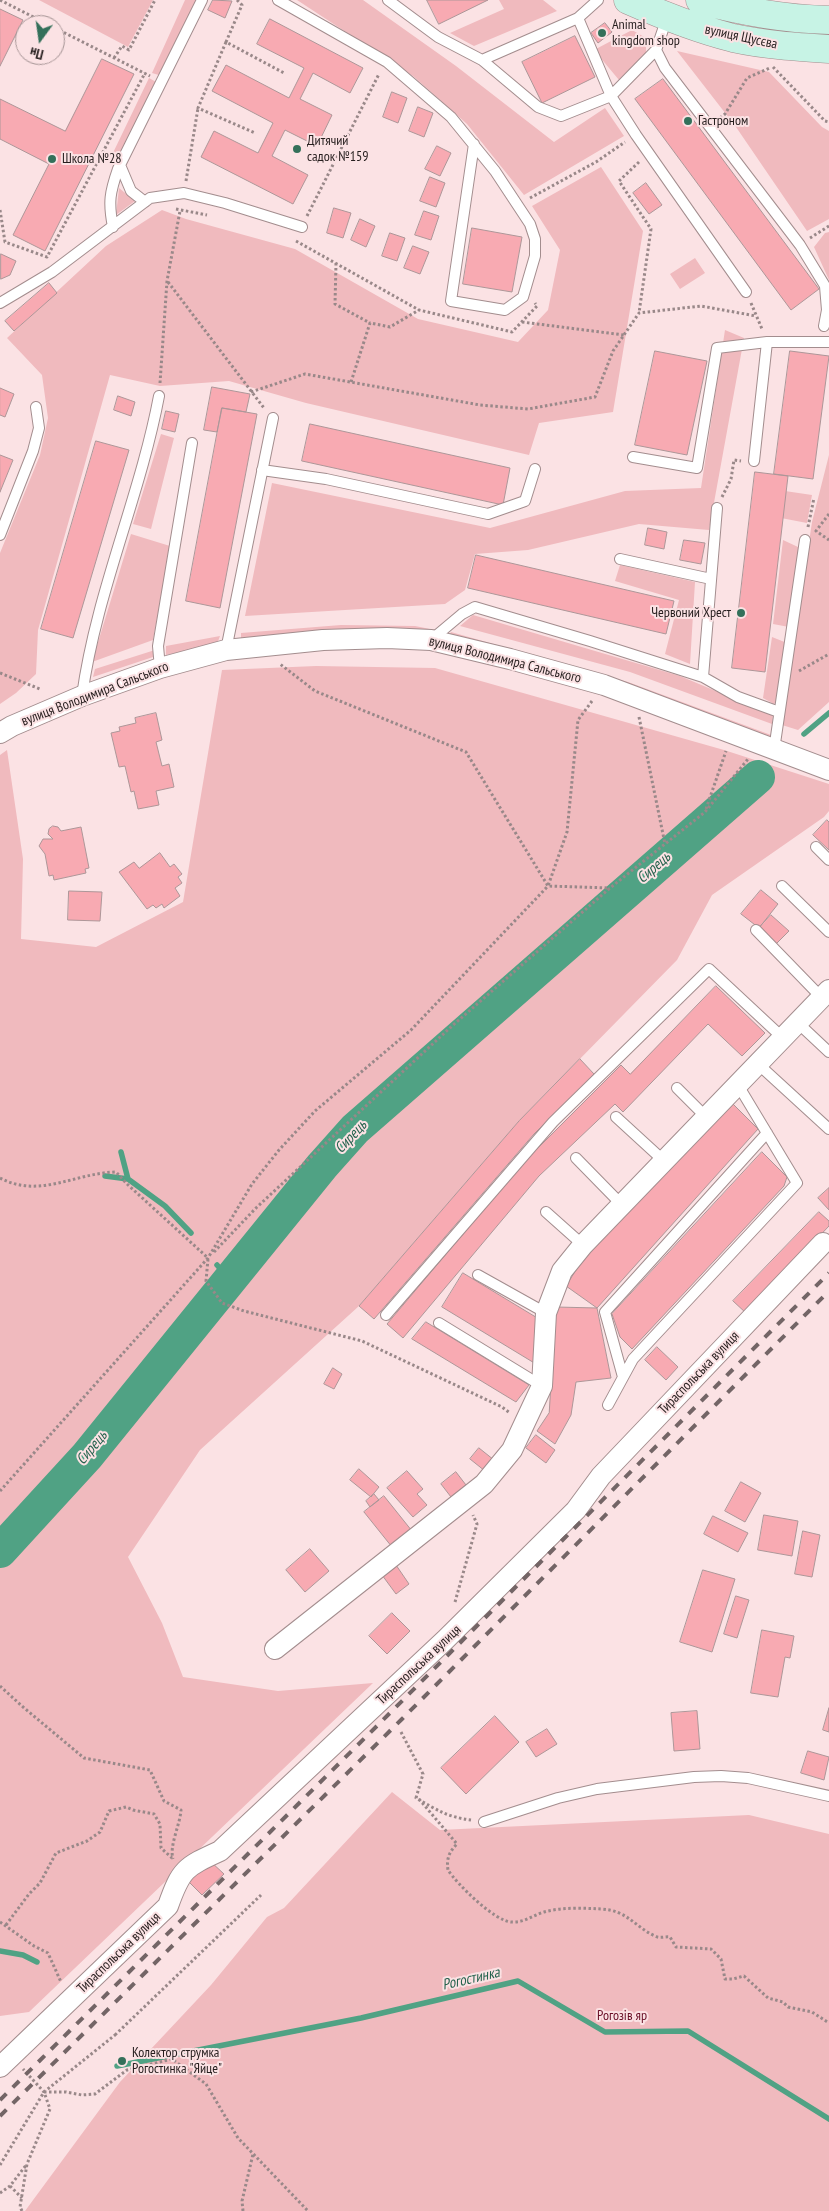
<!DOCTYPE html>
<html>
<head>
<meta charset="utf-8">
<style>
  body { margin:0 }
  #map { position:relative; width:829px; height:2211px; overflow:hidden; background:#fbe2e4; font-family:"PT Sans Narrow",sans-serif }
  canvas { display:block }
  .north { position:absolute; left:15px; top:15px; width:50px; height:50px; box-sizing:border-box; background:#fbe2e4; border:1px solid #a69495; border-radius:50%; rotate:194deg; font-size:14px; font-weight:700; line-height:20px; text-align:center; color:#261e1e }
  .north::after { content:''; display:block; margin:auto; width:18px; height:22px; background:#34705a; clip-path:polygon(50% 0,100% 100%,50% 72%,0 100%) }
</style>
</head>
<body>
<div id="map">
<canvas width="829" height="2211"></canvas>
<div class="north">Пн</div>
</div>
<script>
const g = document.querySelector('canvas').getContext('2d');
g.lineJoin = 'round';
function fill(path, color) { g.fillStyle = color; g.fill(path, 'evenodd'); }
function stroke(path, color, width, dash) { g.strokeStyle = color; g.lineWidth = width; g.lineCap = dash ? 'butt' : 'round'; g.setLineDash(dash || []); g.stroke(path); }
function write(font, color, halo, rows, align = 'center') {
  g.font = font + ' "PT Sans Narrow",sans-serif'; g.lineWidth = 4; g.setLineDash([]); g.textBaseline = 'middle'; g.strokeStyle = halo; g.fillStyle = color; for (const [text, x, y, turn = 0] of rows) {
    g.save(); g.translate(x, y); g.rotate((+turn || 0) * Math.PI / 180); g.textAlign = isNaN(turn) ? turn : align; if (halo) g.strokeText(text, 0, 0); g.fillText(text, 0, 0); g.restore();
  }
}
fill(new Path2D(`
  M39 0H153L128 47Z
  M185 0H199L162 76 152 73Z
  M297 0H363L456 66 554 142 605 108 624 136 524 195 467 124 413 76Z
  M499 0H543L557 11 474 46 450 33 504 9Z
  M632 30 646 38V57L619 80 594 50Z
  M677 51 769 72 822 127 829 131V219L807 231 736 127Z
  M149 78 158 83 118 161 111 157Z
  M601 167 643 231 613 412 539 423 529 455 306 403 229 381 160 386 110 375 38 630 36 674 16 693 0 704V553L40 455 48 418 42 375 7 338 106 246 162 210 186 219 295 249 418 319 518 342 548 310 560 250 532 206Z
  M119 188 135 201 116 215Z
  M829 232V280L814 247 825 233Z
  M695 258 705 273 680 289 670 274Z
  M725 330 744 338 709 530 639 524 528 550 475 554 465 590 445 604 245 616 272 483 490 528 625 491 701 488Z
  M161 434 174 438 151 529 133 524Z
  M829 455V702L798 730 782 725 812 522Z
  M785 491 812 495 807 523 781 518Z
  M131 534 170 546 153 640 92 662Z
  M783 540 798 547 800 556 789 627 773 624Z
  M620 565 695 582 690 664 665 654 679 600 615 581Z
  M473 615 680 676 773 715 772 724 630 672 460 626Z
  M341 625 415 626 435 630 430 634 340 631 241 638V633Z
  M451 632 628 682 771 735V740L448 637Z
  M220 636 217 644 166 655V646Z
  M772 637 787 643 782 696 774 704 763 698Z
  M155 650 156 656 93 677 95 669Z
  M316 666 435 668 724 750 829 784V811L824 817 712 895 677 960 519 1121 359 1306 200 1450 128 1557 162 1623 183 1677 278 1691 373 1683 29 2012 0 2016V755L7 750 23 859 21 939 96 947 183 902 222 670Z
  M392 1792 440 1830 749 1815 829 1834V2211H25L120 2082 211 1985 267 1917 284 1908Z`), '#f0babe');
stroke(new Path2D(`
  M804 734 829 713
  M121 1152 128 1179
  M105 1176 128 1179 165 1206 191 1233
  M217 1265 230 1280
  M0 1951 23 1955 37 1962
  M117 2066 361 2018 518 1981 605 2032 688 2031 829 2119`), '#50a284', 5.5);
stroke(new Path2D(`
  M0 1551 87 1456 322 1166 355 1129 758 777`), '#50a284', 34);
const building = new Path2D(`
  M213 0 232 1 225 18 208 10Z
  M427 0H488L439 24Z
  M0 9 23 20 0 66Z
  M270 19 363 68 350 93 313 73 300 99 332 115 317 146 285 130 272 156 308 175 293 204 201 157 214 131 258 153 273 123 212 91 226 65 289 98 304 68 257 44Z
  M605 23 612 32 598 43 591 33Z
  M575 36 595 77 542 103 522 62Z
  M102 59 134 74 45 251 13 235 49 164 0 139V99L65 131Z
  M663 79 819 289 791 310 635 99Z
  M392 92 407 98 398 123 383 117Z
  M418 107 433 113 424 137 409 131Z
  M437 146 451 153 440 176 425 169Z
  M430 177 445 183 436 207 420 201Z
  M646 183 662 205 649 214 633 193Z
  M334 208 351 213 343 238 327 233Z
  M424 211 439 216 431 240 415 235Z
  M360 219 375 226 366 247 351 240Z
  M472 228 522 237 512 292 463 284Z
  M390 233 405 238 397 261 382 256Z
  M413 246 429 252 420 274 404 268Z
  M1 254 16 261 10 275 1 279Z
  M49 283 57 293 14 331 5 321Z
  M655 351 707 361 687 455 635 445Z
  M790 351 829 356 813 479 774 474Z
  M212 387 250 394 246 412 222 408 217 432 204 430Z
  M0 388 14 394 5 417 0 415Z
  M118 396 135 402 131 416 114 410Z
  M222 408 257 414 220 608 186 601Z
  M166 411 179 414 175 432 162 429Z
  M310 424 510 468 503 505 302 461Z
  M96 441 129 450 73 638 41 629Z
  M0 455 13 460 0 492Z
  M755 472 788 476 765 672 732 668Z
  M648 528 667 532 664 549 645 545Z
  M684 540 705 543 701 564 680 560Z
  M476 555 674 601 666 634 468 588Z
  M156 713 162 740 156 742 162 766 169 764 174 787 156 791 159 805 138 809 134 791 131 792 125 766 119 767 111 733 120 731 119 727 136 723 135 718Z
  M827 820 829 822V850L813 835Z
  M53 826 58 827 61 831 81 827 89 868 85 869 86 873 54 880 53 875 49 876 45 854 39 846 43 839H53L48 834 49 829Z
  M160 853 170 867 174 864 182 874 178 877 182 883 175 888 180 896 164 908 162 904 156 908 153 905 147 909 119 872 134 862 139 868Z
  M761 890 778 904 759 928 741 914Z
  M69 891 102 892 100 921 68 920Z
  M771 915 789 931 776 944 759 928Z
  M716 986 765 1033 742 1056 708 1024 623 1112 615 1104 539 1176 403 1338 387 1324 523 1163 621 1065 630 1074Z
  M580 1059 594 1074 534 1134 374 1319 359 1306 519 1121Z
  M732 1103 758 1129 597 1308 566 1286 586 1254Z
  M762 1152 787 1177 784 1186 632 1349 620 1337 612 1314Z
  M829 1188V1210L818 1198Z
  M819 1212 829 1221V1226L746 1313 733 1301Z
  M463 1273 539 1319 536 1364 442 1307Z
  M556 1307 597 1308 611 1378 576 1382 571 1415 555 1444 537 1431 549 1413Z
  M426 1322 529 1385 516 1402 412 1339Z
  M657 1347 678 1367 666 1380 645 1360Z
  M333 1368 342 1374 334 1389 324 1384Z
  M536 1435 555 1450 546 1463 526 1448Z
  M479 1448 494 1460 485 1471 470 1459Z
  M359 1469 379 1487 371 1497 350 1480Z
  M407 1471 423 1489 417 1494 427 1505 413 1517 387 1488Z
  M456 1472 466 1485 451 1497 441 1484Z
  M741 1482 761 1493 745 1522 725 1511Z
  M374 1494 379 1500 370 1507 366 1501Z
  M384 1496 412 1531 392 1547 364 1512Z
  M764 1515 798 1521 792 1556 758 1550Z
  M713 1516 748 1533 738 1552 704 1534Z
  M803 1531 820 1535 812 1577 795 1574Z
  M310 1549 329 1571 305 1592 286 1570Z
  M396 1565 409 1584 396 1594 382 1575Z
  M703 1570 735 1579 712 1652 680 1642Z
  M736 1596 749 1600 737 1638 724 1634Z
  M392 1613 410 1631 387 1654 369 1636Z
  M762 1630 794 1636 790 1658 785 1657 778 1697 751 1693Z
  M829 1708V1732L823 1730Z
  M697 1711 700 1749 674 1751 671 1713Z
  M495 1716 519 1742 466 1794 441 1768Z
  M547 1729 557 1744 536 1757 526 1742Z
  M808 1751 829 1757 824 1780 801 1773Z
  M210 1861 224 1874 202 1895 189 1882Z`);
fill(building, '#f8aab2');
stroke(building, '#ad9698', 1);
const lane = new Path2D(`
  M278 0 387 62 451 117 495 171 530 224 535 239V256L523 297 505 310 451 301 474 144
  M388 0 438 37 482 60 538 107 561 116 611 96 656 50 667 18
  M578 18 611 96 636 135 746 292
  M656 50 665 68 800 245 825 286 827 310 824 326
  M482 60 578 18 598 0
  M120 165 131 191 145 202
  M113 227C108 202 110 192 118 169L202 0
  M0 303 52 272 150 198 184 193 225 203 302 227
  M633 457 697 468 717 348 767 342
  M754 461 767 342H829
  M262 470 326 479 488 514 525 501 535 469
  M0 535 33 451 39 428 36 407
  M620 559 711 579
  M431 640 462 614 475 607 590 641 703 677 738 697 779 712
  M226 650 273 418
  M160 668 158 646 192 443
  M703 677 717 508
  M82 696C96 593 140 497 159 396
  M774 750 805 540
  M816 847 829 860
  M782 886 829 932
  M756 930 822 998
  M798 1023 829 1052
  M758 1064 829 1129
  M677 1088 706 1117
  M616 1117 664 1161
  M576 1158 622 1205
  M546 1212 583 1245
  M478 1275 546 1313
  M386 1315 553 1122 709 969 783 1038
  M439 1323 542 1386
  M623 1377 605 1312 767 1133
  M608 1405 633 1359 797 1183 738 1085
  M484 1822 558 1798 597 1789 694 1777 721 1776 748 1778 829 1796`);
const street = new Path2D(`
  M0 733 12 726 82 696 160 668 226 650 323 640 387 638 431 640 510 659 604 685 829 770
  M275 1649 484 1484 512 1450 542 1386 546 1313 562 1271 583 1245 829 990
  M0 2067 168 1906C181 1869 185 1867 220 1851L445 1640 576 1510 601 1476 823 1243`);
const secondary = new Path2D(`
  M628 0C662 15 697 29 733 38 765 45 797 47 829 49
  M700 0C744 12 784 19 829 20`);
stroke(lane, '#a38d8e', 12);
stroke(street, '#a38d8e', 22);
stroke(secondary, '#a38d8e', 29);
stroke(new Path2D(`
  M0 0 49 25
  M237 0 242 5 226 42 284 73
  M55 28 150 76
  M226 42 198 108 255 133
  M114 58 122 46 129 50 155 0
  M773 67 825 121 829 122
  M720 118 725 114 747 78 770 68
  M639 162 619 181 651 229 639 313
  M186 181 198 108
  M530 198 596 162 625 142
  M176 209 207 215
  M0 210 5 242 47 257 145 73
  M307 216 379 74
  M810 238 829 226
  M296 241 419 310 512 332 537 306 535 303
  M336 263 335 304 370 323
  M168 282 264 408
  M751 303 762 329
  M522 322 624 335
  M351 382 370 323 390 327 419 310
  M160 383 167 281 180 211
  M251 392 305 374 480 405 528 409 595 397 613 351 639 313 701 306 756 316
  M722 497 731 479 734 460 741 461
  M829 514 816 531 829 540
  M808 527 814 498
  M799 671 829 654
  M0 673 40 689
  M592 701 578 720 567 832 548 886 610 888
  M639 717 665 844
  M706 809 726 751
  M0 1178C40 1199 74 1173 116 1172L127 1184 208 1258
  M214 1252 256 1208 452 1026 610 888 705 812 748 759
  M208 1259 206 1281 222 1303 244 1311 362 1341 502 1407 510 1413
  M0 1491 208 1258 252 1184 279 1150 315 1111 411 1030 548 886 466 752 315 691 280 664
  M455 1602 477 1524 473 1515
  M0 1686 23 1707 84 1758 150 1770 164 1801 181 1810C180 1825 169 1846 173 1859
  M401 1732 423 1774 416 1798C437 1810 447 1817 471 1820
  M419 1799 457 1844C450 1851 446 1858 448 1870 457 1884 495 1922 512 1922 524 1923 533 1915 544 1912 562 1907 583 1908 601 1909 627 1910 635 1927 655 1936 660 1939 665 1936 670 1937L676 1947 711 1949 721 1959 725 1979H733L744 1976 768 1998 783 2002 788 2007 812 2012 829 2023
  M0 1922 34 1946 48 1953 61 1982
  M6 1925 29 1894 40 1883 56 1853 87 1841 100 1832 109 1811 126 1807 133 1810 154 1814 160 1824 161 1848 172 1858
  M115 2035 261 1895
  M44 2092H66L82 2095 95 2094 127 2070 172 2059 206 2084 238 2138 308 2211
  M0 2165 44 2092 115 2035
  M10 2186 22 2198
  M0 2193 10 2186 27 2164
  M22 2211 20 2207 27 2164 50 2109 44 2092 23 2069
  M243 2211 242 2201 253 2154`), '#998889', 3, [2.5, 2.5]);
stroke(lane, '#fff', 10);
stroke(street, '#fff', 20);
stroke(secondary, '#c7f3e5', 28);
stroke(new Path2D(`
  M0 2100 395 1708 829 1273
  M0 2116 402 1719 829 1291`), '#736566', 4, [9, 9]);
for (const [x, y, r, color] of [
  [602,33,5,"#34705a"],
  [688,121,5,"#34705a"],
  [297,149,5,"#34705a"],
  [52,159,5,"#34705a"],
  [741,613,5,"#34705a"],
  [122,2061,5,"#34705a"]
]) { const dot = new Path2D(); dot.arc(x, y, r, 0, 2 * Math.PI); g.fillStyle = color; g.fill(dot); stroke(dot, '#fbe2e4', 2); }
write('14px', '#261e1e', '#fbe2e4', [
  ["Animal",612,25],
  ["kingdom shop",612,41],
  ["Гастроном",698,121],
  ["Дитячий",307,141],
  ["садок №159",307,157],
  ["Школа №28",62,159],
  ["Червоний Хрест",731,613,"right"],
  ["Колектор струмка",132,2053],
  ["Рогостинка \"Яйце\"",132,2069]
], 'left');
write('14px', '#261e1e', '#fbe2e4', [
  ["вулиця Щусєва",741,37,12],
  ["вулиця Володимира Сальського",505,660,14],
  ["вулиця Володимира Сальського",95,694,-21],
  ["Тираспольська вулиця",699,1373,-46],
  ["Тираспольська вулиця",419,1665,-43],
  ["Тираспольська вулиця",119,1953,-44]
]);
write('14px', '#690e26', '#fbe2e4', [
  ["Рогозів яр",622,2016]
]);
write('italic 15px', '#24624d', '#fbe2e4', [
  ["Сирець",654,868,-41],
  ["Сирець",351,1137,-47],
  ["Сирець",92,1448,-50],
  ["Рогостинка",471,1979,-13]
]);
</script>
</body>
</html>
